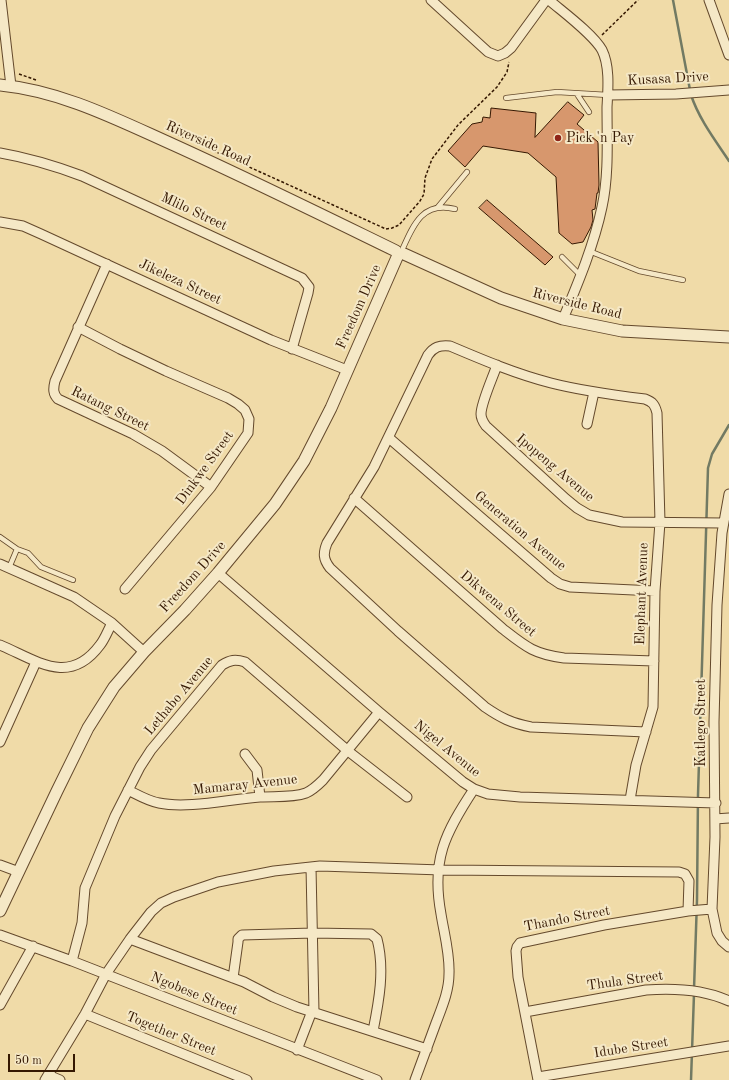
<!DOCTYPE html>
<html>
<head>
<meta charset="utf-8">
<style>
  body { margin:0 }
  #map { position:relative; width:729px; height:1080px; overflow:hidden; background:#f0dba8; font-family:"Old Standard TT",serif }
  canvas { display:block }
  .scale { position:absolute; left:8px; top:1054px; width:67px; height:18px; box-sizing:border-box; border:2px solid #351802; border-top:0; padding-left:5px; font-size:12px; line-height:14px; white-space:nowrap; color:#351802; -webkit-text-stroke:3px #f5e8c6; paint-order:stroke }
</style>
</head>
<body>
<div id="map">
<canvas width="729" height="1080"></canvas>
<div class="scale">50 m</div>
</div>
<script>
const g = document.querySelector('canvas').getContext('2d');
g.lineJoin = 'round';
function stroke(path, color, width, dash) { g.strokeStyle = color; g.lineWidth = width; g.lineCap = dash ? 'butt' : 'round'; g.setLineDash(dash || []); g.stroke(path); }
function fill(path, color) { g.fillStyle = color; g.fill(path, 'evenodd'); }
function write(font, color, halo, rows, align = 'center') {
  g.font = font + ' "Old Standard TT",serif'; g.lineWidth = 4; g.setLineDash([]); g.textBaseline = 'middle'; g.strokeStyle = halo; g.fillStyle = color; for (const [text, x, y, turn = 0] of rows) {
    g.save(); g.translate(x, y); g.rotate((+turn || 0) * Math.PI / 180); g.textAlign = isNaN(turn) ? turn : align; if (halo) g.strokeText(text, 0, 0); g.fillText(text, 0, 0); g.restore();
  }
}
stroke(new Path2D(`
  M673 0 690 90
  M691 95C699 119 715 140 729 161
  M694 989 697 900 698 795 708 468 712 454 729 425
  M691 1080 694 994`), '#727a63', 2.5);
const building = new Path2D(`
  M568 102 584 115 577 124 598 142 599 185 598 193H597L595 209 592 210 593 220 591 227 583 242 572 244 559 233 556 177 528 153 483 146 465 167 448 151 472 124 482 122 483 117 490 118 491 108 536 113 535 137Z
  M487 200 553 257 545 265 479 208Z`);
fill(building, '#d7976d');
stroke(building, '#351802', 1);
const service = new Path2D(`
  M577 94 589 112
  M506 98 557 92 608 95
  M438 207 467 172
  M403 248C414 223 424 201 455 209
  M589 251 639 271 683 280
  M562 257 580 275
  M0 537 17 549 9 568
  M17 549 28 553 41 567 73 580`);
const minor = new Path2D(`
  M1 0 11 86
  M431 0 488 52 498 56 505 53 511 48 546 0
  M549 0C563 12 593 34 602 50 610 66 608 89 607 107 607 140 609 175 602 207 594 245 578 283 563 319
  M709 0 729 55
  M608 95 676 94 729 90
  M0 153C29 158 55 166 82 176L302 278 309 287 308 293 292 349
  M0 222 23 226 41 234 271 340 347 370
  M107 264 55 381C53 389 53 394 58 399L133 434 162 451 211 487
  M78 327 120 349 166 371 228 398 238 404 245 410 249 419 248 433 211 487 125 589
  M497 365C493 377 481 403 481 414 481 419 483 422 486 426L566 499 577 508 589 515 622 522 723 523
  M587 424 594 392
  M389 438 551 578 560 584 570 587 655 591
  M729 494 722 533 717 605 714 722 715 837 712 909 717 933 722 941 729 947
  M354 498 503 629C526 647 534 654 564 658L654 661
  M0 564 74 597 112 623 144 652
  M218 573 379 712 463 782 474 789 488 794 520 797 716 803
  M0 645C36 660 69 687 100 645 105 639 108 630 112 623
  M0 742 36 662
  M245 754 257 770 260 797
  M128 790C138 795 148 801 159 803 188 809 230 799 260 797 275 796 292 798 306 793 313 790 318 785 323 780L379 712
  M630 800 636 765 653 707 655 591 660 522 657 413C655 405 653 402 645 399 613 395 582 391 551 383 516 374 483 360 450 346 439 345 434 347 428 355L374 467 327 543C323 553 323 559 330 568L398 631 485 707C501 718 511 723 531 727L646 732
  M715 819 729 818
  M0 865 19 872
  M311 867 314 1012
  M0 935 72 961 377 1080
  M130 939 244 982 273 997 297 1007 427 1049
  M72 961 82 923 85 888 115 816 140 767 151 750 222 665C230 660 235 659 245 662L348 751 407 797
  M233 978 238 942V939L242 935 313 933 371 934 377 939C385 969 379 1001 373 1031
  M0 1005 33 946
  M525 1012 646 990C673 988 703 989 729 1001
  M85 1014 247 1080
  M297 1050 312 1011
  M48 1075 60 1080
  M538 1077 729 1046
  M45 1080 85 1014 106 974 130 939 151 912 161 903 174 897 218 882 274 871 320 866 442 870 679 872 685 874 689 881 688 911
  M415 1080C422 1061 429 1042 436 1023 442 1007 449 991 449 974 450 954 444 933 441 914 431 860 445 833 474 789
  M538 1080 518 977 516 951 517 947 520 943 604 925 688 911 712 909`);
const tertiary = new Path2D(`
  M0 85C62 91 118 120 174 145 249 179 322 215 396 251
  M404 254 501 298 563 319 622 331 729 337
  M0 911 57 791 88 728 114 687 144 652 185 610 218 573 275 504 304 461 331 408 398 255`);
stroke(service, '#64492c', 6);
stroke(minor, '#64492c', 11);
stroke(tertiary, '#64492c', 13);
stroke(new Path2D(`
  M602 35 638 0
  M19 74 36 80
  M172 132 386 229 392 228 399 225 420 201 424 194 425 178 432 159 458 125 497 87 507 72 509 62`), '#351802', 1.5, [3, 2]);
stroke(service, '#f5e8c6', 4.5);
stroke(minor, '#f5e8c6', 9);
stroke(tertiary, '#f5e8c6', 11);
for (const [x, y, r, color] of [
  [558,138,4,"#8f2418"]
]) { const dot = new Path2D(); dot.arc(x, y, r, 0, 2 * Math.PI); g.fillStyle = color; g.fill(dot); stroke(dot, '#f5e8c6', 1.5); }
write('14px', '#351802', '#f5e8c6', [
  ["Kusasa Drive",668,79,-3],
  ["Riverside Road",208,144,24],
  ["Mlilo Street",194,212,25],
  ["Jikeleza Street",180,282,25],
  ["Riverside Road",577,304,14],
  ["Freedom Drive",359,307,-66],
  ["Ratang Street",110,409,26],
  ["Dinkwe Street",205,468,-54],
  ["Ipopeng Avenue",555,468,40],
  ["Generation Avenue",520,531,40],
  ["Freedom Drive",193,577,-48],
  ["Elephant Avenue",642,594,-88],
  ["Dikwena Street",498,604,40],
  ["Lethabo Avenue",179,696,-50],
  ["Katlego Street",701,723,-90],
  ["Nigel Avenue",447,749,39],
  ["Mamaray Avenue",245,785,-6],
  ["Thando Street",567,919,-11],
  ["Thula Street",625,981,-8],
  ["Ngobese Street",194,994,22],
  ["Together Street",171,1034,22],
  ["Idube Street",631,1048,-9]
]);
write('14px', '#351802', '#f5e8c6', [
  ["Pick 'n Pay",566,138]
], 'left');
</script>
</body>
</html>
